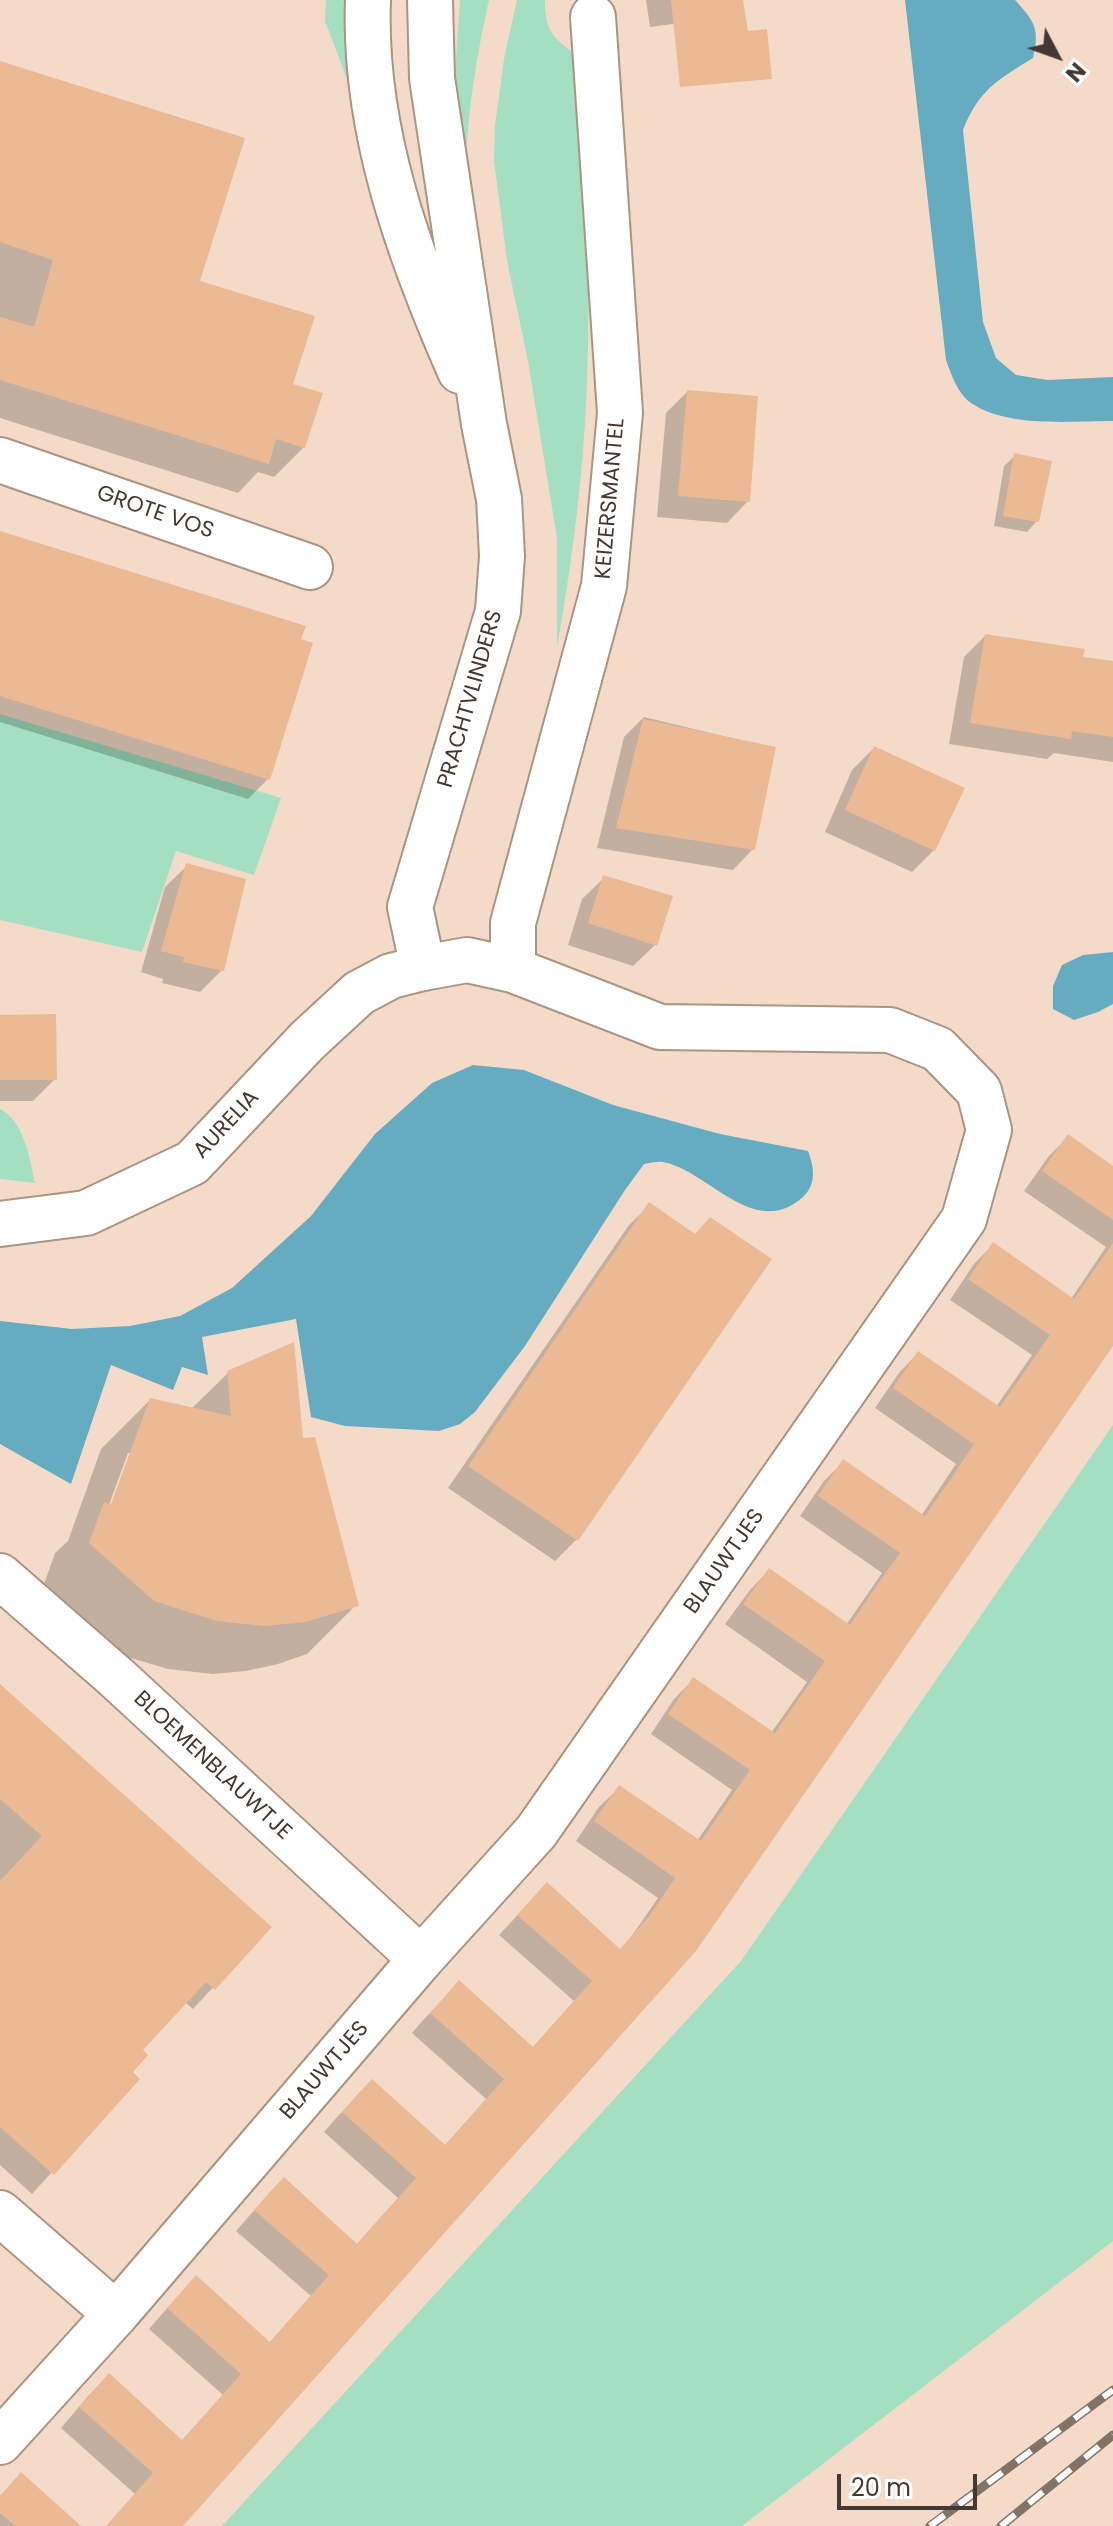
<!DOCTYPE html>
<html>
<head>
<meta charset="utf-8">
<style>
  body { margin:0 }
  #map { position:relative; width:1113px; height:2526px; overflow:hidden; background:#f4dbc9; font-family:Poppins,sans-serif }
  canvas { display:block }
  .north { position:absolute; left:1017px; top:16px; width:80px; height:80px; -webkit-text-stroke:6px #fff; paint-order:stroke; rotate:131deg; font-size:22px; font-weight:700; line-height:32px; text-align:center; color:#433932 }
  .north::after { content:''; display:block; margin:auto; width:28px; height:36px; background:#433932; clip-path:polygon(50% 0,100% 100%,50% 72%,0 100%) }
  .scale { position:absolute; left:837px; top:2474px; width:140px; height:36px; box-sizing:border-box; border:4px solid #433932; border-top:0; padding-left:10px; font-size:24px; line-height:28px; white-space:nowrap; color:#433932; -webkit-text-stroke:6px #fff; paint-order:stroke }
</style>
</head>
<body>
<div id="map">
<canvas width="1113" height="2526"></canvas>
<div class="north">N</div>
<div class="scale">20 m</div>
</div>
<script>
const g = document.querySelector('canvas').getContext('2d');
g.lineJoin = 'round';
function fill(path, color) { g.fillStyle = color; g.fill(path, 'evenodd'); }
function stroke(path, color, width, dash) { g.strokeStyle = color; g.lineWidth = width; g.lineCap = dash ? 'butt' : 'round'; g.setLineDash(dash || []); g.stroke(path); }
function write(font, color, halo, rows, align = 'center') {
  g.font = font + ' Poppins,sans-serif'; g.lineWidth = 7; g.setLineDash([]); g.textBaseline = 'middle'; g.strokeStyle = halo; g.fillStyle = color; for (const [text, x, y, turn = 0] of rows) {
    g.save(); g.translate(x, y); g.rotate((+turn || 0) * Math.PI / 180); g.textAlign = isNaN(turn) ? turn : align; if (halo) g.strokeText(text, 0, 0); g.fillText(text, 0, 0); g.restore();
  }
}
fill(new Path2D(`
  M326 0H346L353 95 325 21Z
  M460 0H489C477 54 468 107 466 162L452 117Z
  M517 0H545C545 34 554 38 579 57 584 153 590 248 588 344 587 445 575 547 557 647V538L528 361 507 261 494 161 495 126 504 59Z
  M0 714 281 798 254 875 176 851 142 952 0 920Z
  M0 1109C24 1120 30 1160 35 1183L0 1179Z
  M1113 1425V2241L742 2526H222L741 1961Z`), '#a4dfc1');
fill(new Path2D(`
  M905 0H1015C1035 22 1040 29 1033 58 997 80 979 90 963 130L983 322 996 358 1016 375 1047 380 1113 377V421C1071 421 1008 428 971 403 958 394 951 374 946 360Z
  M1113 952V1004L1098 1012 1074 1020 1053 1009V986L1062 965 1083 955Z
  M473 1065 524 1070 613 1105 720 1134 808 1151C814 1167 817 1184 803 1197 754 1241 708 1170 663 1162 657 1161 650 1163 644 1164L625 1190 525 1346 475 1412 460 1424 439 1431 345 1426 311 1417 296 1319 202 1337 208 1375 182 1367 173 1390 111 1365 71 1484 0 1444V1321L72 1329 130 1326 180 1316 232 1288 311 1216 375 1134 432 1083Z`), '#66acc1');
fill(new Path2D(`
  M646 0H738L719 18 650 27Z
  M0 64 291 385 304 447 274 477 258 472 238 493 0 418Z
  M687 392 748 501 727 523 657 517 666 413Z
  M1015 456 1037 521 1027 532 994 526 1004 466Z
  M0 533 268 779 248 799 0 722Z
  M985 636 1081 658 1113 663V762L1054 753 1047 759 949 744 964 657Z
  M644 717 773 748 753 849 733 870 597 848 624 737Z
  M874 748 934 850 912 872 825 832 852 770Z
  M187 866 222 970 200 992 162 983 163 979 141 972 165 887Z
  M604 878 655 945 633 966 568 945 582 899Z
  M0 1017 55 1079 33 1101H0Z
  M1068 1137 1113 1169V1342L181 2526H107L135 2494 61 2428 89 2395 109 2376 181 2442 223 2395 149 2329 177 2297 269 2343 311 2296 236 2231 250 2215 265 2199 356 2245 398 2198 324 2132 337 2117 353 2101 444 2147 486 2099 412 2033 425 2018 460 1983 532 2048 574 2001 499 1935 528 1904 619 1951 631 1937 658 1898 576 1841 599 1807 619 1788 697 1841 732 1790 651 1734 674 1699 694 1679 771 1733 807 1682 725 1624 750 1590 769 1570 846 1625 882 1573 800 1516 824 1481 843 1462 921 1516 956 1464 875 1408 899 1373 918 1353 996 1407 1032 1355 950 1300 974 1264 993 1245 1071 1299 1106 1247 1024 1191 1049 1156Z
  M650 1205 693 1236 769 1259 576 1540 555 1561 448 1488 629 1225Z
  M228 1373 302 1441 356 1605 307 1654 278 1664 246 1671 213 1674 168 1669 104 1650 41 1593 55 1553 68 1541 101 1449 150 1400 191 1409ZM128 1453H132L109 1515 106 1513Z
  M0 1687 269 1927 193 2009 185 2002 140 2050 130 2072 137 2079 32 2194 0 2165Z
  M21 2474 78 2526H0V2496Z`), '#0003');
fill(new Path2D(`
  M671 0H743L748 31 767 29 772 79 680 87Z
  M0 61 245 138 200 281 315 316 293 384 323 393 305 448 276 439 269 464 0 380V317L34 327 53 260 0 242Z
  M687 390 758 396 750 502 678 496Z
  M1014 453 1052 461 1039 522 1003 516Z
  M0 531 306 626 301 639 313 643 270 780 0 696Z
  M985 634 1085 649 1083 657 1113 661V737L1072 731 1071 739 970 723Z
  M643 719 776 747 755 850 616 828Z
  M874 746 965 788 935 851 845 810Z
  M186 863 246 879 224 971 183 962 184 957 161 951Z
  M603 875 673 896 657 946 588 923Z
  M56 1014 57 1080H0V1015Z
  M1068 1134 1113 1166V1220L1042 1171Z
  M649 1202 695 1234 710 1217 772 1259 578 1541 468 1466Z
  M993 1242 1074 1299 1113 1243V1346L716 1922 696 1951 183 2526H106L153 2473 79 2407 109 2373 182 2440 241 2374 167 2308 196 2275 270 2342 329 2275 254 2210 269 2193 284 2177 357 2244 416 2178 342 2112 357 2095 372 2079 445 2145 504 2079 430 2013 445 1996 459 1980 533 2047 592 1981 517 1915 547 1882 620 1949 650 1915 675 1878 594 1821 619 1785 701 1841 750 1770 668 1714 693 1677 775 1733 825 1661 743 1604 769 1568 850 1625 875 1588 900 1553 818 1496 843 1459 925 1516 950 1480 974 1444 893 1388 918 1351 1000 1407 1050 1335 968 1279Z
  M294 1342 303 1438 315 1437 359 1606 305 1622 264 1626 217 1621 154 1601 89 1543 104 1502 111 1504 150 1398 231 1416 227 1371Z
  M0 1684 272 1927 215 1990 206 1982 143 2050 148 2055 133 2072 140 2079 54 2175 0 2127V1881L42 1836 0 1799Z
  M21 2472 81 2526H15L0 2513V2496Z`), '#ebb993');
const street = new Path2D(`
  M0 460 310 567
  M513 970V923L604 586 620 413 593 17
  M0 1224 86 1213 192 1163 307 1041 359 993 391 976 423 968
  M0 1576 117 1678 421 1959
  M0 2213 116 2314`);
const secondary = new Path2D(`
  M368 0C363 129 409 255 460 371
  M0 2442 116 2314 421 1959 536 1832 964 1219 989 1130 979 1091 938 1049 890 1030 660 1027 513 970 467 960 423 968 410 907 498 611 502 556 499 499 484 424 432 78 430 0`);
stroke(street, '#ab9482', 48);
stroke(secondary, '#ab9482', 48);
stroke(street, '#fff', 44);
stroke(secondary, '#fff', 44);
const rail = new Path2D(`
  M930 2526 1113 2390
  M1001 2526 1113 2435`);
stroke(rail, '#827368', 9);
stroke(rail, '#fff', 6, [18]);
write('22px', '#433932', '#fff', [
  ["KEIZERSMANTEL",611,499,-85],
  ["GROTE VOS",155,513,19],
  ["PRACHTVLINDERS",471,699,-74],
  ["AURELIA",227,1125,-47],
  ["BLAUWTJES",725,1562,-55],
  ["BLOEMENBLAUWTJE",212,1766,43],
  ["BLAUWTJES",325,2071,-49]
]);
</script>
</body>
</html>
